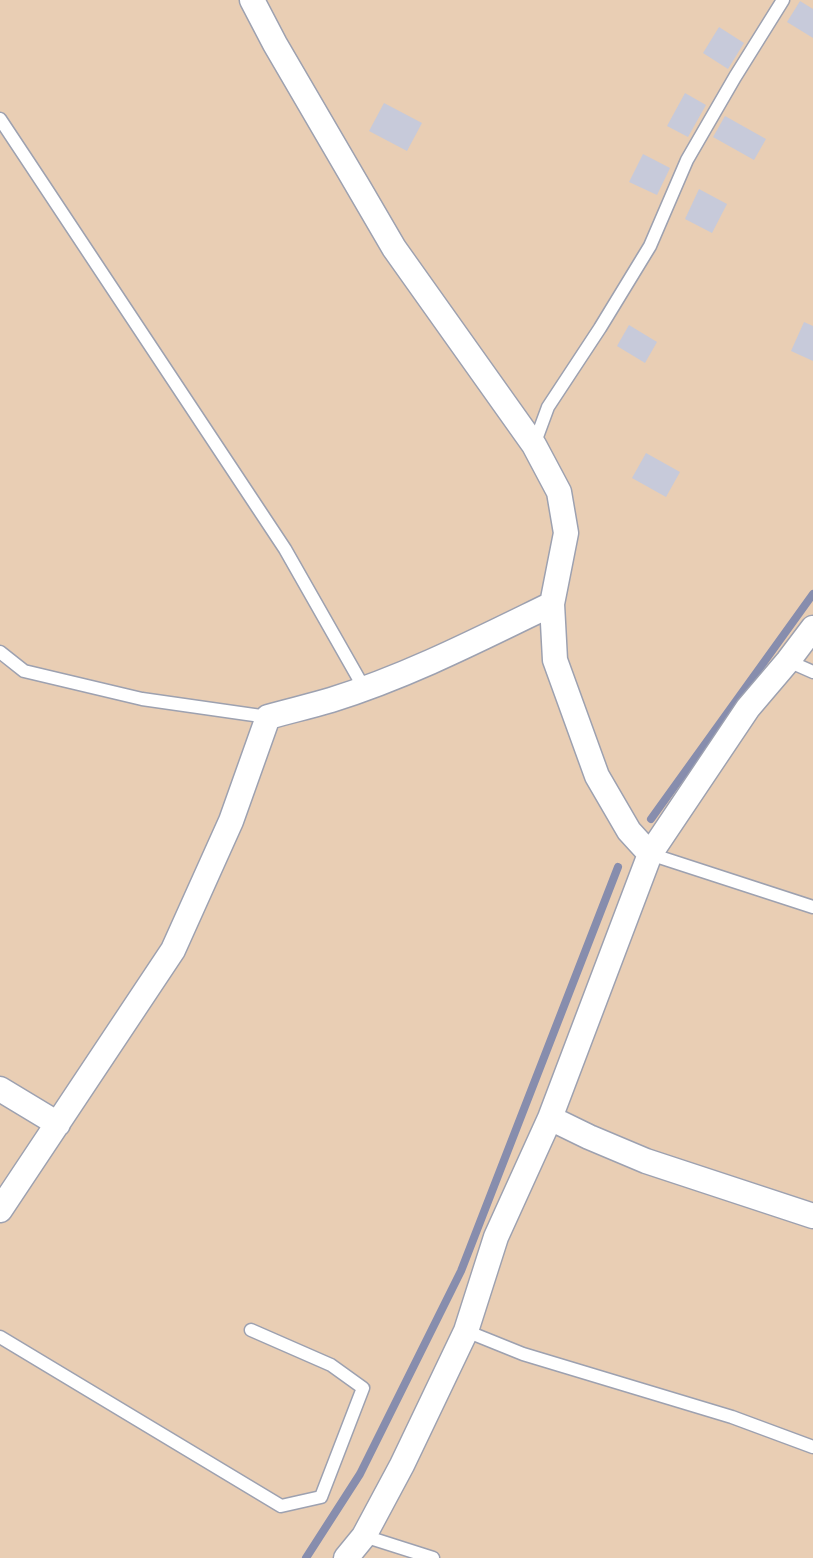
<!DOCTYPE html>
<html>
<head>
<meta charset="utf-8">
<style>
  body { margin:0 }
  canvas { display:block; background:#e9ecfd }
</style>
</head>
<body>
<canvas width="813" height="1558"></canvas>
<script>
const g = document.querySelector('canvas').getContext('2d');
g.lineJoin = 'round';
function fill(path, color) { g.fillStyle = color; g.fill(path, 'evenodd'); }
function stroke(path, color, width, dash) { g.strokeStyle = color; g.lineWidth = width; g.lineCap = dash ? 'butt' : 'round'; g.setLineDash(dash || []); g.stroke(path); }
fill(new Path2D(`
  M0 0H813V1558H0Z`), '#e9ceb4');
stroke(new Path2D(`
  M651 819 813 594
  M306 1558 360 1474 461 1271 618 867`), '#878dad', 8);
fill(new Path2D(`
  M800 1 813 9V38L787 22Z
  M719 27 744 43 728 69 703 53Z
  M685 93 706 105 688 137 667 126Z
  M384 103 422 123 407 151 369 131Z
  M725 116 766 139 754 160 713 137Z
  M643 154 670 168 657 195 629 182Z
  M699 189 727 204 712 233 685 219Z
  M804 322 813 326V361L791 351Z
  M629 325 657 342 645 363 617 346Z
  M646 453 680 472 666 497 632 478Z`), '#c7cada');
const service = new Path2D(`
  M0 119 285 549 364 688
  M534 445 548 407 600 328 650 246 687 160 735 77 783 0
  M0 652 24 671 142 699 268 717
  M788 661 813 672
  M650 854 813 907
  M466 1331 523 1354 732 1417 813 1447
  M0 1337 281 1506 321 1497 363 1388 331 1365 251 1330
  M364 1536 433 1558`);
const minor = new Path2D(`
  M252 0 275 44 394 248 534 445 559 492 566 533 552 604 555 660 597 776 629 831 650 854
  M0 1089 58 1124
  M550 1118 589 1137 646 1161 813 1216
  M0 1210 173 950 231 821 268 717C289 711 311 706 331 700 408 676 480 639 552 604
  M346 1558 364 1536 402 1465 466 1331 496 1237 550 1118 650 854 748 708 788 661 813 628`);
stroke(service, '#9da1b0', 15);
stroke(minor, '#9da1b0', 27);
stroke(service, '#fff', 12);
stroke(minor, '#fff', 24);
</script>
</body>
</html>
